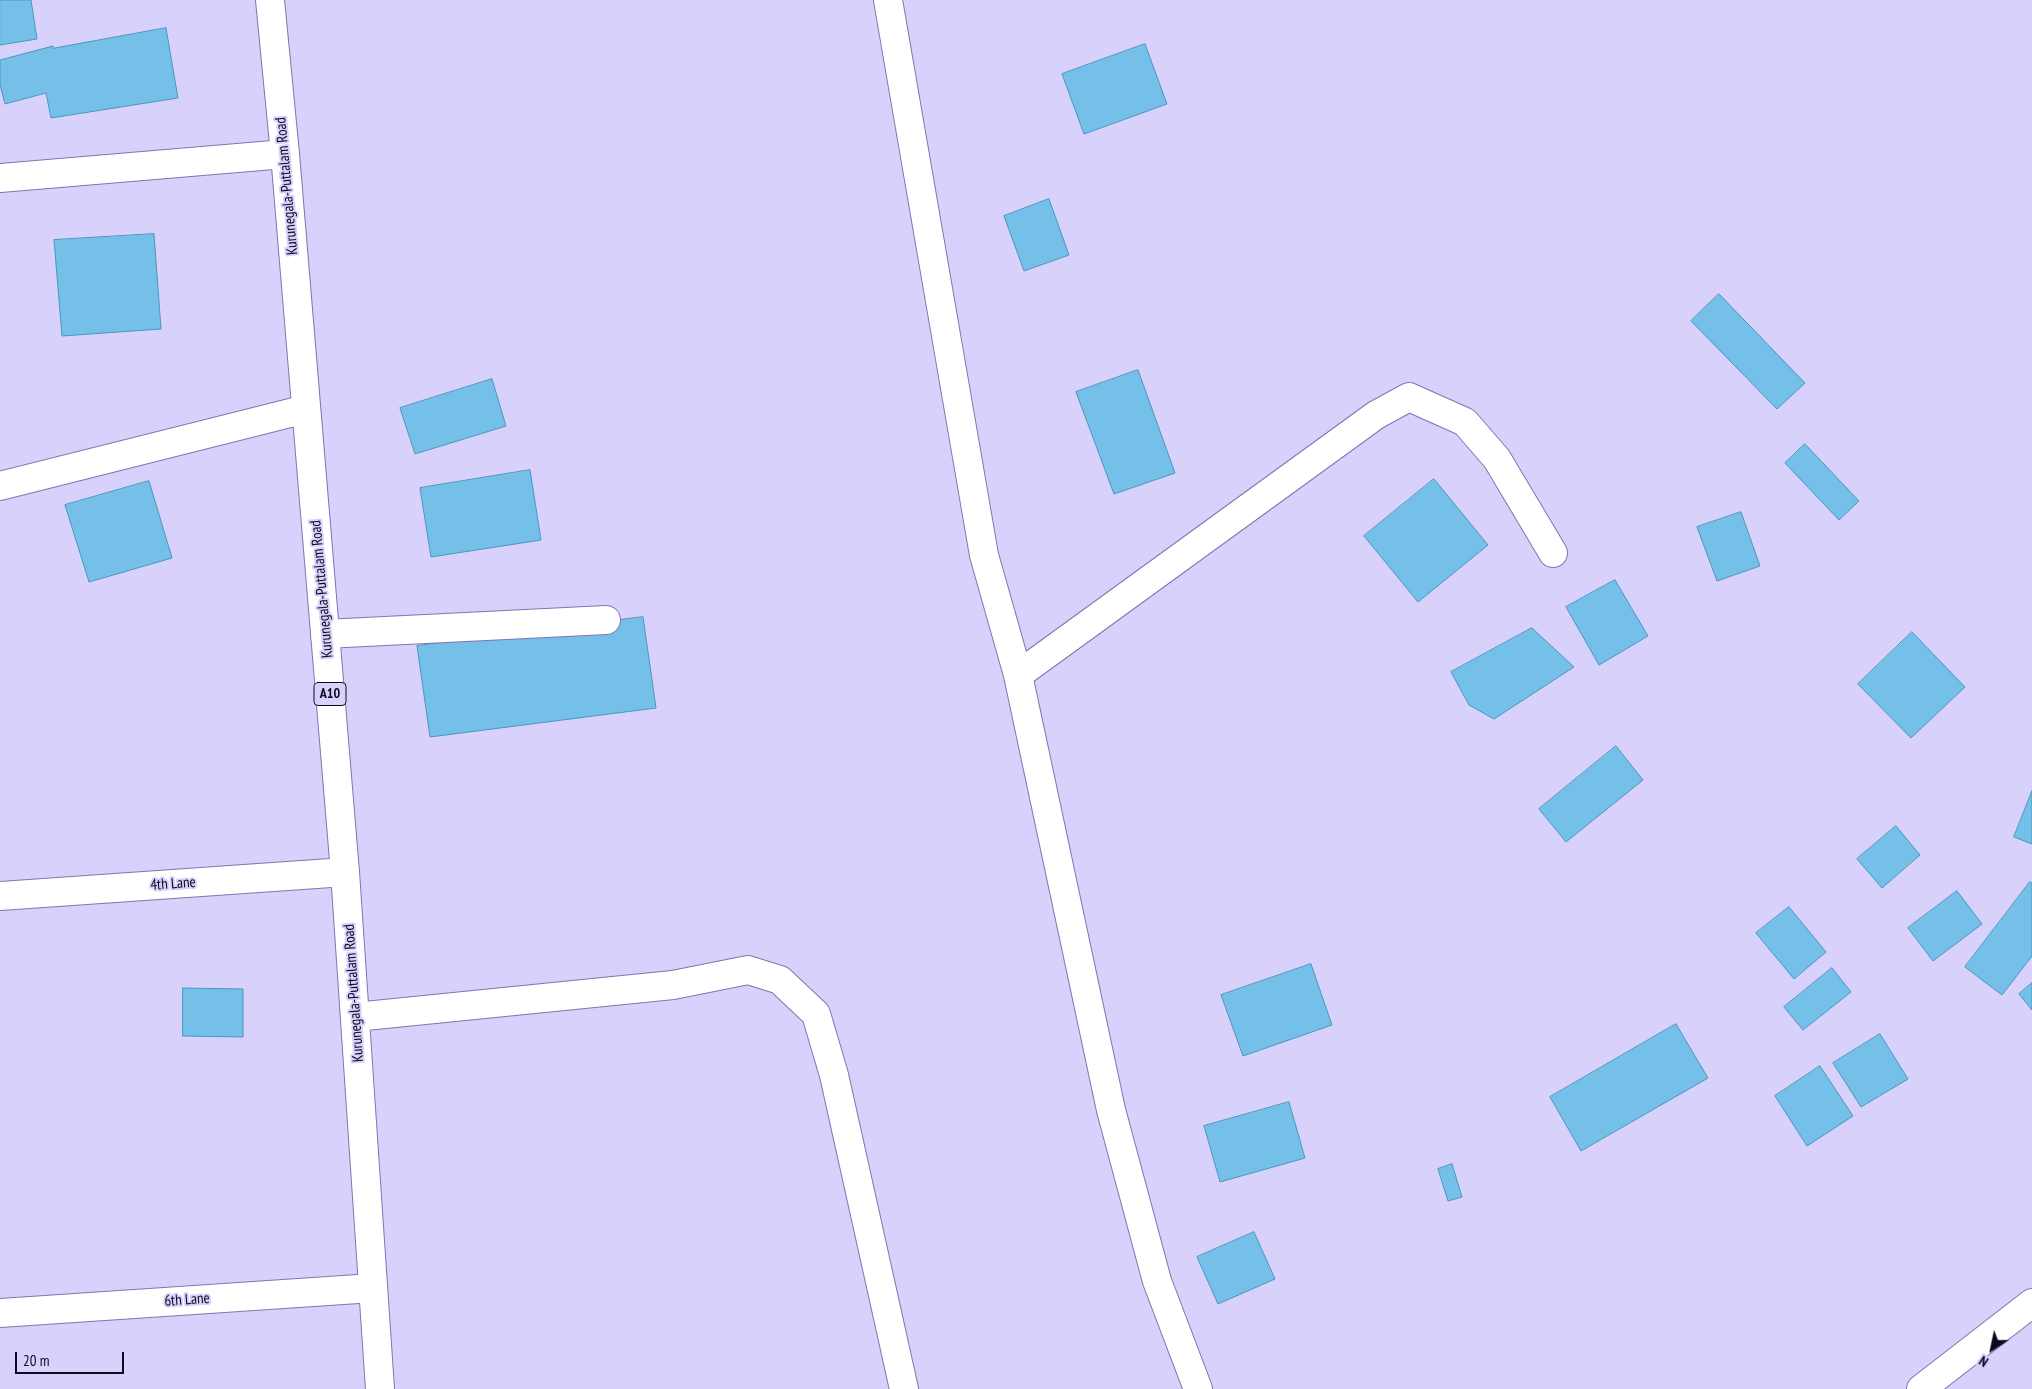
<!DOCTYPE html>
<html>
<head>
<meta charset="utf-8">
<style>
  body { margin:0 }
  #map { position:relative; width:2032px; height:1389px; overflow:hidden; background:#d8d1fb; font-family:"PT Sans Narrow",sans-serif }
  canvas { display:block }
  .north { position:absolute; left:1967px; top:1324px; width:50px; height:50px; -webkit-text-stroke:4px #d8d1fb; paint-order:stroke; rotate:214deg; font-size:14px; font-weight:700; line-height:20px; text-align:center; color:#0f081f }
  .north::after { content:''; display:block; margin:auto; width:18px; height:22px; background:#0f081f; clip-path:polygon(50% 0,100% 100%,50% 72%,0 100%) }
  .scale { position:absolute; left:15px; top:1352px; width:109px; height:22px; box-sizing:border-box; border:2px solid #0f081f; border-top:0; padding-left:6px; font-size:15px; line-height:18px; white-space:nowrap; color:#0f081f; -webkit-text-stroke:4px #d8d1fb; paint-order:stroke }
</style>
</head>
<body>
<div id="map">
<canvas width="2032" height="1389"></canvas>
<div class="north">N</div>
<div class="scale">20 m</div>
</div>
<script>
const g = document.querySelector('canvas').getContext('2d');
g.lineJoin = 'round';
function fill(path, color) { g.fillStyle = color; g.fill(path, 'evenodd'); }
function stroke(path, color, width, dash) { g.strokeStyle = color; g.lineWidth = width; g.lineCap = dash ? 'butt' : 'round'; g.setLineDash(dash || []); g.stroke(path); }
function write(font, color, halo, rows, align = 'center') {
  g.font = font + ' "PT Sans Narrow",sans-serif'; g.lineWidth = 4; g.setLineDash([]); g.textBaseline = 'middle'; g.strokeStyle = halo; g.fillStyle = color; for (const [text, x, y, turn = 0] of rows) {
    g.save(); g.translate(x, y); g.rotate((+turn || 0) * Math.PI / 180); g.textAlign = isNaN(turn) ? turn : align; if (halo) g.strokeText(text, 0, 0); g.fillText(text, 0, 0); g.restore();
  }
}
const building = new Path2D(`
  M0 0H31L37 39 0 45Z
  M166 28 178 98 51 118 46 93 5 104 0 85V60L53 46V48Z
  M1145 44 1167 104 1084 134 1062 74Z
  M1049 199 1069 255 1024 271 1004 216Z
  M154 234 161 329 62 336 54 240Z
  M1719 294 1805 383 1777 409 1691 321Z
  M1138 370 1175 473 1114 494 1076 392Z
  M492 379 506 426 415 454 400 408Z
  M1805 444 1859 501 1839 520 1785 463Z
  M530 470 541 540 431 557 420 488Z
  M1434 479 1488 545 1418 602 1364 536Z
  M149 481 172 558 89 582 65 505Z
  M1741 512 1760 566 1717 581 1697 527Z
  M1615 580 1648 636 1599 665 1566 607Z
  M643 617 656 708 430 737 417 646Z
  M1532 628 1574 667 1494 719 1469 705 1451 672Z
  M1912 632 1965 687 1911 738 1858 684Z
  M1616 746 1643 780 1566 842 1539 809Z
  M2032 791V844L2014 837Z
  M1896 826 1920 855 1882 888 1857 859Z
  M2030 882 2032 883V956L2002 995 1965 967Z
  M1957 891 1982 924 1933 961 1908 928Z
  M1789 907 1826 952 1794 979 1756 933Z
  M1311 964 1332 1025 1243 1056 1221 995Z
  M1832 968 1851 992 1803 1030 1784 1007Z
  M2032 983V1010L2019 994Z
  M183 988 243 989V1037L183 1036Z
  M1676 1024 1708 1078 1581 1151 1550 1097Z
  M1880 1034 1908 1079 1861 1107 1833 1063Z
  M1820 1066 1853 1116 1807 1146 1775 1096Z
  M1289 1102 1305 1158 1220 1182 1204 1126Z
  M1452 1164 1462 1197 1448 1201 1438 1169Z
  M1254 1232 1275 1279 1218 1304 1197 1257Z`);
fill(building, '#74c0e8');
stroke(building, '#4b96bd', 1);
const minor = new Path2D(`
  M888 0 984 555 1018 675 1111 1110 1157 1281 1198 1389
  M0 178 285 154
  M0 486 306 409
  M325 634 606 620
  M1018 675 1376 415 1409 397 1465 422 1497 459 1553 553
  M0 896 345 872
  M355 1017 673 985 748 970 780 980 816 1014 834 1075 904 1389
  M0 1313 373 1288
  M1921 1389 2032 1303`);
const highway = new Path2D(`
  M270 0 285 154 345 872 380 1389`);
stroke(minor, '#8174b2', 30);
stroke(highway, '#8174b2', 30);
stroke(minor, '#fff', 28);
stroke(highway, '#fff', 28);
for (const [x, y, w] of [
  [330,694,32]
]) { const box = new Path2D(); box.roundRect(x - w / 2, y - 11.5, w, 23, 4); g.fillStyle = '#d8d1fb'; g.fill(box); stroke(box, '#0f081f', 1); }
write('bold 14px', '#0f081f', null, [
  ["A10",330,694]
]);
write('15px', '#0f081f', '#d8d1fb', [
  ["Kurunegala-Puttalam Road",287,186,-95],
  ["Kurunegala-Puttalam Road",322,589,-95],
  ["4th Lane",173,884,-4],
  ["Kurunegala-Puttalam Road",354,993,-94],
  ["6th Lane",187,1300,-4]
]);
</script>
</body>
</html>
